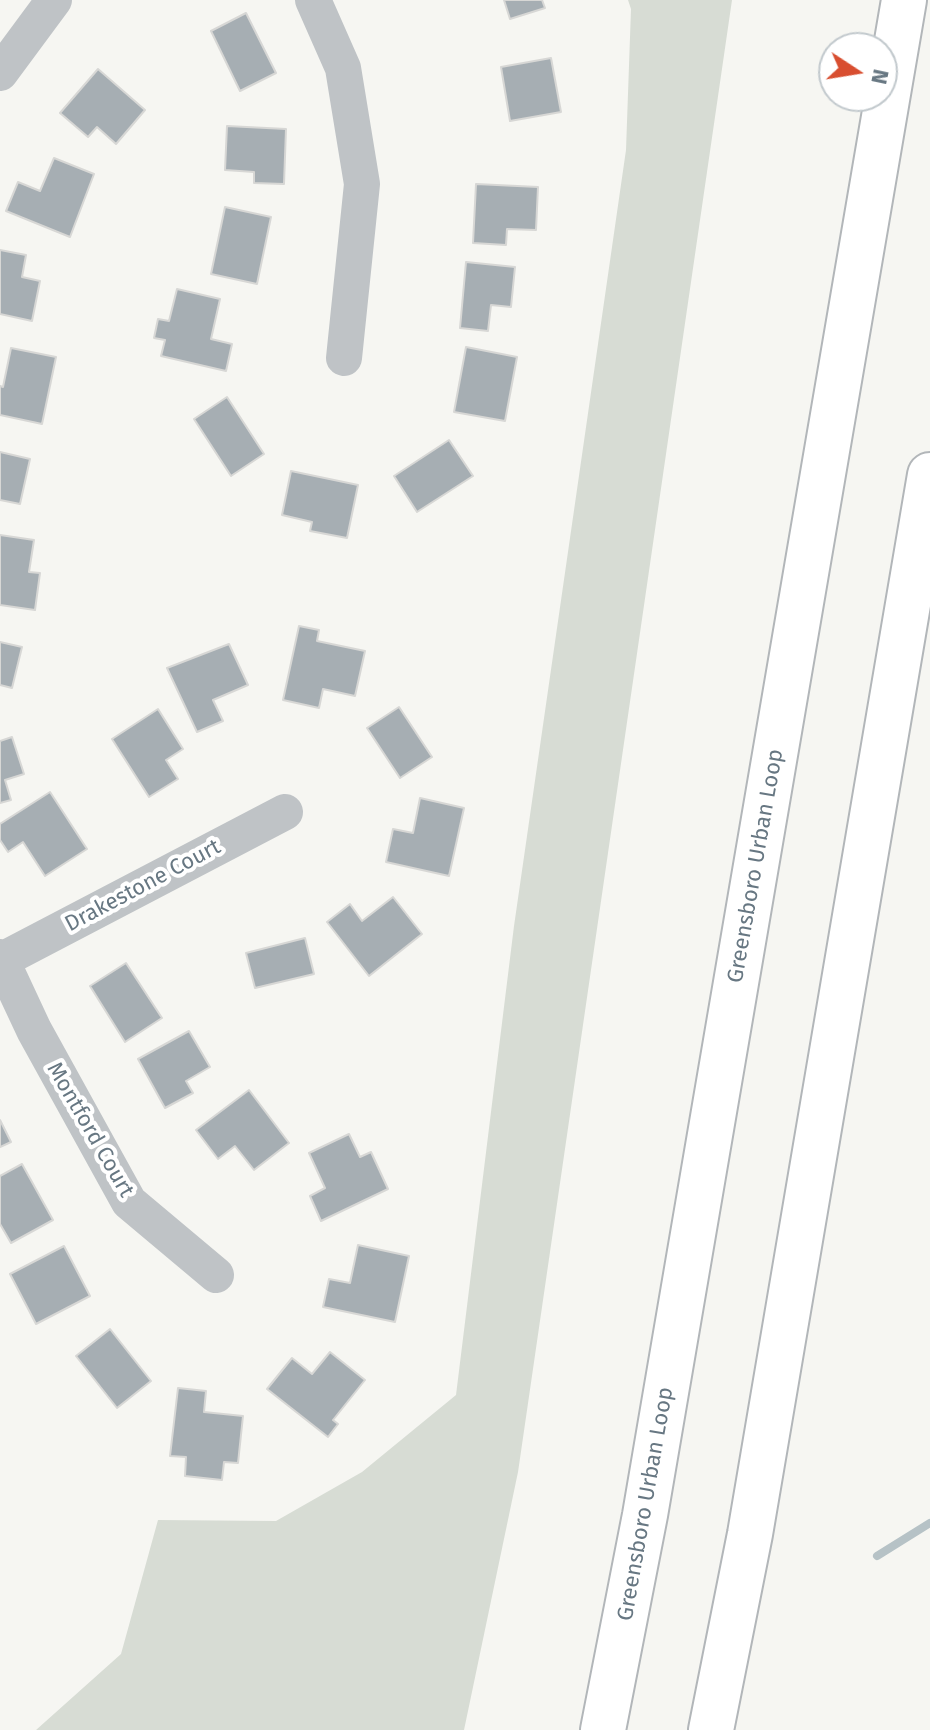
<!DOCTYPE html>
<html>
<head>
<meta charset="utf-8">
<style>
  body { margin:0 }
  #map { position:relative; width:930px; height:1730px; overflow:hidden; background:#f6f6f2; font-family:"Fira Sans",sans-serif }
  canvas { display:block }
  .north { position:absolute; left:818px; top:32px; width:80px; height:80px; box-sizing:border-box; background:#fff; border:2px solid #c2c9cd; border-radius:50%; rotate:102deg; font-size:22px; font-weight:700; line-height:32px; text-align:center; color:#677782 }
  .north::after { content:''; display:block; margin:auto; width:28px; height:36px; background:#d84e30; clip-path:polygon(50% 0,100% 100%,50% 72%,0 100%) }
</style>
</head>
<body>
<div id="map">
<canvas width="930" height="1730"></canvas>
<div class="north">N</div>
</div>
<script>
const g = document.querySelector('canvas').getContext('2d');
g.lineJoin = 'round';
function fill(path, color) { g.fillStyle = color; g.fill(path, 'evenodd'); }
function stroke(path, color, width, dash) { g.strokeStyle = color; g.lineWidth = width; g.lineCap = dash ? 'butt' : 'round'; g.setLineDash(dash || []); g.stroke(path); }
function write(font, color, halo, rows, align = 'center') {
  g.font = font + ' "Fira Sans",sans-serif'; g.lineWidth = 8; g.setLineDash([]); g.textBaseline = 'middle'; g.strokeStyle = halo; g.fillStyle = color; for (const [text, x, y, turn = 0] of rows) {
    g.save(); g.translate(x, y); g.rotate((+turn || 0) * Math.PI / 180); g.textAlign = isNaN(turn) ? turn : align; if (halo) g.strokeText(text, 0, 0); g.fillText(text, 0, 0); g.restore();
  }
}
fill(new Path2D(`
  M628 0H732L518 1472 464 1730H36L121 1654 158 1520 276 1521 362 1472 456 1395 514 926 626 150 631 9Z`), '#d7dcd4');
stroke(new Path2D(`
  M877 1556 930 1523`), '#b6c2c6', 8);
const building = new Path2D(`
  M504 0H542L545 8 510 19Z
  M246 13 276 73 240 91 211 31Z
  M551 58 561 112 510 121 501 67Z
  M98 69 145 110 116 144 97 127 88 137 60 113Z
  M227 126 286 129 284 184 254 183V172L225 170Z
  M54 158 94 174 70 237 6 211 18 182 40 191Z
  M476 184 538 187 536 230 507 229 506 245 473 243Z
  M225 207 271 217 257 284 211 274Z
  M0 250 26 255 22 277 40 281 32 321 0 314Z
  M466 262 515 267 511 307 491 305 488 331 460 328Z
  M177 289 220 299 211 339 232 344 226 371 161 356 165 340 154 338 158 319 169 321Z
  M466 347 517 357 505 421 454 412Z
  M11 348 56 357 42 424 0 415V386L3 387Z
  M227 397 264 454 231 476 194 419Z
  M449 440 473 476 417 512 394 476Z
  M0 452 30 459 20 504 0 500Z
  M291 471 358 485 347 538 310 531 312 522 282 515Z
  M0 535 34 540 29 572 40 573 35 610 0 605Z
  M299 626 319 630 317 641 365 651 355 696 323 689 319 708 283 700Z
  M0 642 22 647 12 688 0 685Z
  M229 644 248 685 213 700 223 721 197 732 167 668Z
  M399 707 432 757 400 778 367 728Z
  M158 709 183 749 166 760 178 779 149 797 112 739Z
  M12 737 24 774 5 780 11 800 0 803V741Z
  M50 792 87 849 45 876 23 842 8 852 0 840V824Z
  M420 798 464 808 449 876 386 862 393 829 413 833Z
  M393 897 422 934 369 976 327 922 350 904 362 921Z
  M305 938 314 974 255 988 246 953Z
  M126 963 162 1018 125 1042 90 986Z
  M189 1031 210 1067 186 1081 193 1093 165 1108 138 1059Z
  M249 1090 289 1143 254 1170 235 1146 218 1159 196 1130Z
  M0 1120 11 1142 0 1147Z
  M349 1134 360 1157 371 1152 388 1189 321 1221 310 1196 325 1188 309 1153Z
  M22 1164 53 1220 11 1243 0 1224V1176Z
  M358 1245 409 1256 395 1322 323 1307 329 1279 350 1283Z
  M64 1246 90 1296 36 1324 10 1274Z
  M110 1329 151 1381 117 1408 76 1356Z
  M330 1352 365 1380 333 1420 338 1424 328 1437 267 1389 292 1358 312 1374Z
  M178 1388 206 1391 204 1412 243 1416 238 1463 224 1462 222 1480 185 1476 186 1457 170 1456Z`);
fill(building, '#a6aeb3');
stroke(building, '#d7d7d5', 2);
const highway = new Path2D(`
  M603 1730 645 1515 904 0
  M711 1730 750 1534 930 475`);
stroke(highway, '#b2b6b9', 48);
stroke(new Path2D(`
  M313 0 343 68 362 184 344 358
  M0 73 54 0
  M0 957 34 1030 129 1202 216 1275
  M2 960 285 812`), '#bfc3c6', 36);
stroke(highway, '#fff', 44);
write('22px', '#677782', '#fff', [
  ["Greensboro Urban Loop",756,866,-80],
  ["Drakestone Court",143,886,-28],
  ["Montford Court",90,1130,60],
  ["Greensboro Urban Loop",646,1504,-80]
]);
</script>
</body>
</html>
